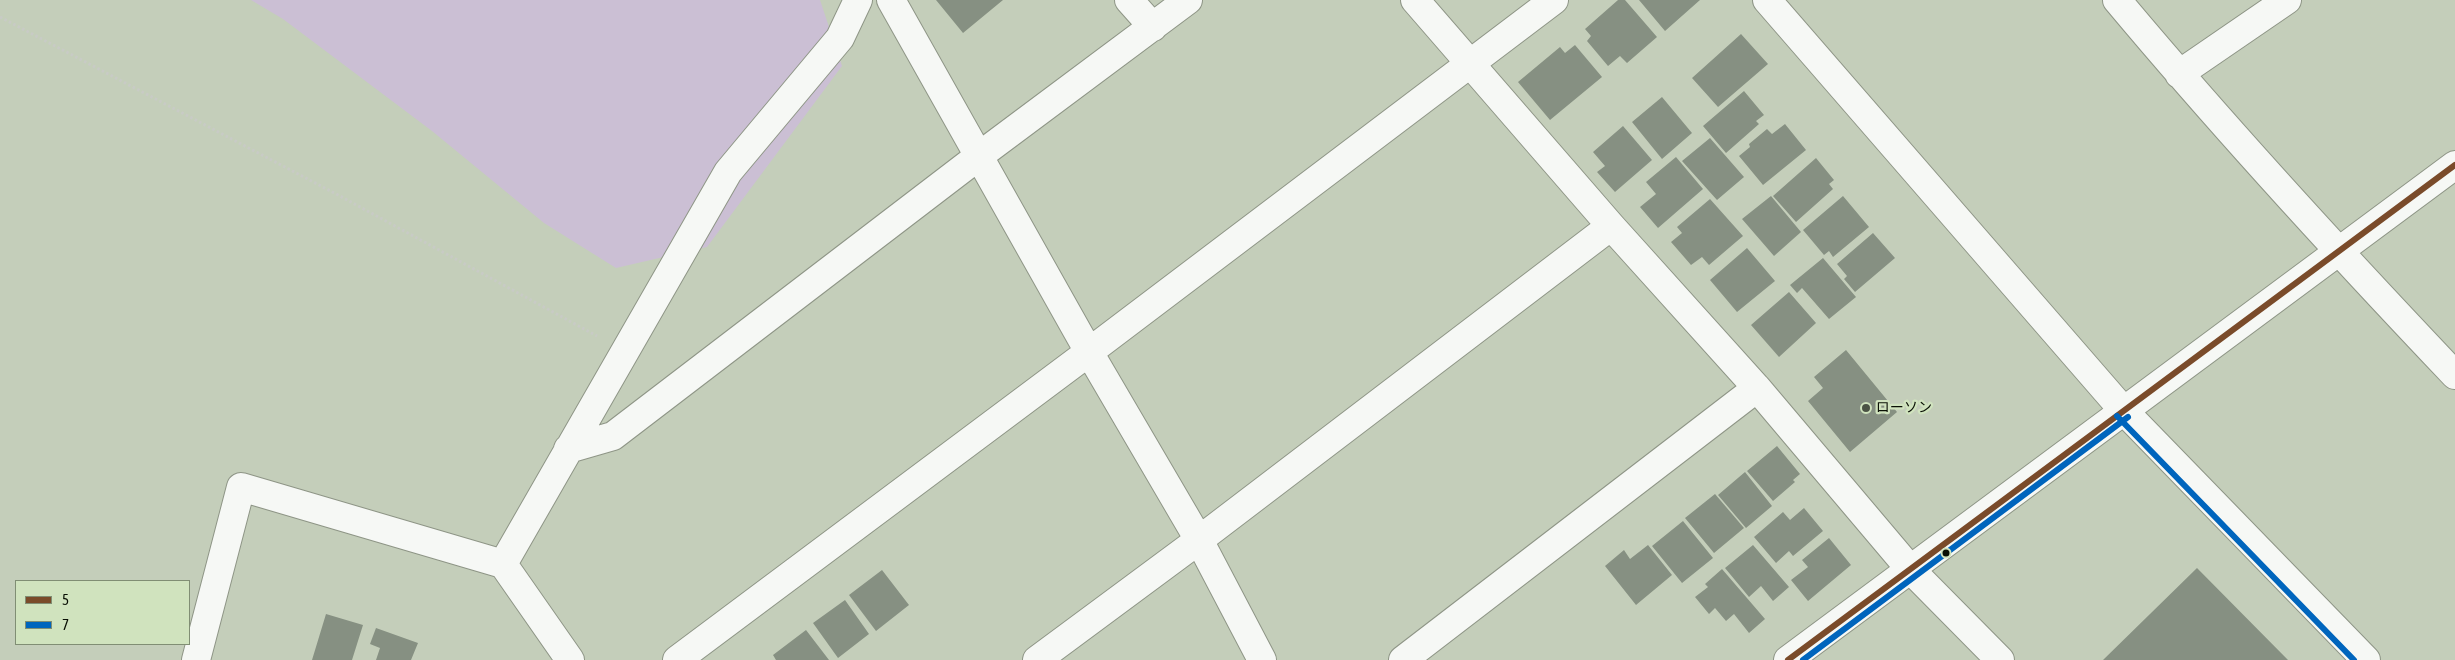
<!DOCTYPE html>
<html>
<head>
<meta charset="utf-8">
<style>
  body { margin:0 }
  #map { position:relative; width:2455px; height:660px; overflow:hidden; background:#c4ceba; font-family:"Asap Condensed",sans-serif }
  canvas { display:block }
  .legend { position:absolute; left:15px; top:580px; width:175px; height:65px; box-sizing:border-box; background:#d0e3be; border:1px solid #808e74; margin:0; padding:6px 9px; list-style:none; font-size:15px; color:#090f04 }
  .legend li { display:flex; align-items:center; gap:10px; height:25px }
  .legend b { width:25px; border:1px solid #808e74 }
</style>
</head>
<body>
<div id="map">
<canvas width="2455" height="660"></canvas>
<ul class="legend">
<li><b style="height:6px;background:#7a4b2a"></b>5</li>
<li><b style="height:6px;background:#0065bd"></b>7</li>
</ul>
</div>
<script>
const g = document.querySelector('canvas').getContext('2d');
g.lineJoin = 'round';
function fill(path, color) { g.fillStyle = color; g.fill(path, 'evenodd'); }
function stroke(path, color, width, dash) { g.strokeStyle = color; g.lineWidth = width; g.lineCap = dash ? 'butt' : 'round'; g.setLineDash(dash || []); g.stroke(path); }
function write(font, color, halo, rows, align = 'center') {
  g.font = font + ' "Asap Condensed","Noto Sans JP",sans-serif'; g.lineWidth = 4.5; g.setLineDash([]); g.textBaseline = 'middle'; g.strokeStyle = halo; g.fillStyle = color; for (const [text, x, y, turn = 0] of rows) {
    g.save(); g.translate(x, y); g.rotate((+turn || 0) * Math.PI / 180); g.textAlign = isNaN(turn) ? turn : align; if (halo) g.strokeText(text, 0, 0); g.fillText(text, 0, 0); g.restore();
  }
}
fill(new Path2D(`
  M251 0H820L842 66 707 247 616 268 544 223 432 131 283 19Z`), '#cbbfd4');
fill(new Path2D(`
  M936 0H1003L963 33Z
  M1618 0H1625L1657 37 1627 63 1620 56 1608 66 1587 41 1591 36 1585 29Z
  M1639 0H1700L1665 31Z
  M1741 34 1768 64 1718 107 1692 78Z
  M1575 45 1602 77 1550 120 1518 82 1560 47 1565 53Z
  M1744 91 1764 115 1756 121 1759 124 1726 153 1703 126Z
  M1662 97 1692 133 1662 159 1632 122Z
  M1785 124 1806 150 1763 185 1739 156 1750 147 1749 144 1767 129 1772 134Z
  M1623 126 1652 160 1615 192 1597 172 1605 166 1593 152Z
  M1710 138 1744 177 1717 200 1682 161Z
  M1676 157 1703 189 1658 228 1640 207 1656 194 1646 182Z
  M1816 158 1834 180 1829 184 1833 189 1796 222 1773 196Z
  M1771 196 1801 232 1774 256 1742 219Z
  M1843 196 1869 227 1833 257 1829 251 1824 255 1803 230Z
  M1710 199 1743 236 1709 265 1702 257 1691 265 1671 242 1682 233 1677 227Z
  M1873 233 1895 258 1855 292 1844 279 1847 276 1837 264Z
  M1747 248 1775 281 1737 312 1710 280Z
  M1823 258 1856 297 1829 319 1802 288 1797 293 1790 285Z
  M1789 292 1816 323 1779 357 1751 325Z
  M1846 350 1897 412 1850 452 1808 401 1823 388 1814 377Z
  M1777 446 1800 474 1793 480 1795 482 1773 501 1747 471Z
  M1745 472 1772 506 1746 528 1718 495Z
  M1715 494 1744 528 1714 553 1685 518Z
  M1804 508 1823 531 1793 556 1789 551 1776 563 1754 537 1783 512 1790 520Z
  M1683 521 1713 558 1682 583 1652 546Z
  M1829 538 1851 565 1808 601 1791 580 1808 567 1802 560Z
  M1648 545 1672 575 1636 605 1605 566 1624 550 1630 559Z
  M1753 545 1789 587 1773 601 1761 586 1749 597 1725 568Z
  M2197 568 2288 660H2103Z
  M1722 569 1765 619 1749 633 1734 614 1726 621 1715 608 1709 614 1695 597 1708 587 1705 584Z
  M882 570 909 605 876 631 849 595Z
  M845 600 869 634 838 658 813 623Z
  M326 614 363 625 352 660H312Z
  M376 628 418 643 411 660H376L380 648 370 644Z
  M806 630 829 660H776L773 655Z`), '#869082');
const minor = new Path2D(`
  M891 0 1089 352 1199 540 1262 660
  M1129 0 1153 27
  M1415 0 1611 226 1757 388 1910 569 2000 660
  M1767 0 2123 410 2366 660
  M2117 0C2225 129 2339 253 2455 375
  M2179 74 2287 0
  M568 449 613 436 979 156 1188 0
  M503 564 728 172 840 38 858 0
  M196 660 241 487 503 564 570 660
  M677 660 1089 352 1554 0
  M1037 660 1199 540 1611 226
  M1403 660 1757 388
  M1788 660 2455 165`);
stroke(minor, '#8e9586', 30);
stroke(new Path2D(`
  M0 17 338 195 597 336`), '#c8cbc5', 3, [2.5, 2.5]);
stroke(minor, '#f6f8f5', 28);
stroke(new Path2D(`
  M1788 660 2455 165`), '#7a4b2a', 6);
stroke(new Path2D(`
  M2117 416 2354 660
  M1803 660 2128 417`), '#0065bd', 6);
for (const [x, y, r, color] of [
  [1866,408,5,"#4a5244"],
  [1946,553,4.5,"#090f04"]
]) { const dot = new Path2D(); dot.arc(x, y, r, 0, 2 * Math.PI); g.fillStyle = color; g.fill(dot); stroke(dot, '#d0e3be', 2); }
write('14px', '#090f04', '#d0e3be', [
  ["ローソン",1876,408]
], 'left');
</script>
</body>
</html>
